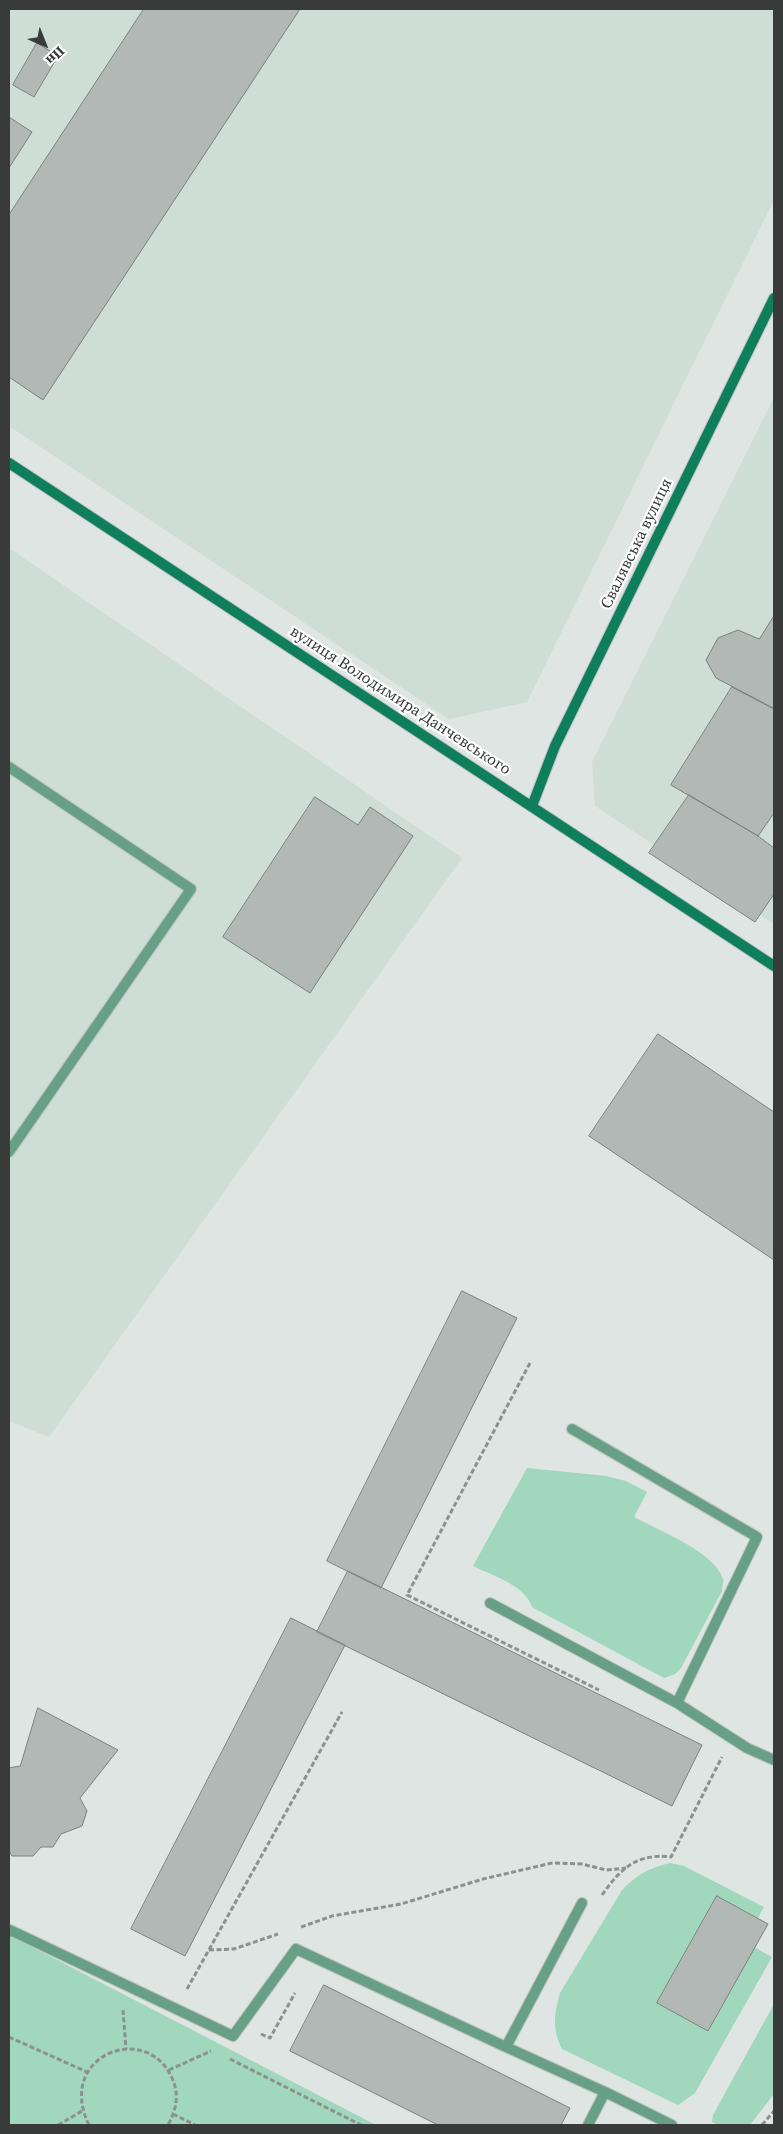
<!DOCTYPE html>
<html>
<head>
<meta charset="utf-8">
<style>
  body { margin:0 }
  #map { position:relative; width:783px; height:2134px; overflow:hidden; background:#dfe5e2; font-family:"Source Serif 4",serif }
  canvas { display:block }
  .frame { position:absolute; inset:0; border:10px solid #383b3a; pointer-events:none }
  .north { position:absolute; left:20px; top:20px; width:50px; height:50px; -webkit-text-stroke:4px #fff; paint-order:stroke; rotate:136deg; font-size:14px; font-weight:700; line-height:20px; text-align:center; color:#383b3a }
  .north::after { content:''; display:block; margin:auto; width:18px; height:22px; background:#383b3a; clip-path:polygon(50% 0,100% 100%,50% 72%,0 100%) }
</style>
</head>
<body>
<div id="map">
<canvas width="783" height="2134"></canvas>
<div class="frame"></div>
<div class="north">Пн</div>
</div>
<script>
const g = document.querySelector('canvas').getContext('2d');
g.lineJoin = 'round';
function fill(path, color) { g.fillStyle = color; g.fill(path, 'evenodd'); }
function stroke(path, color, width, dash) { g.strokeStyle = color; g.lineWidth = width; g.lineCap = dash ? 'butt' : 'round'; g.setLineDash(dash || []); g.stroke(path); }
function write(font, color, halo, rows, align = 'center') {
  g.font = font + ' "Source Serif 4",serif'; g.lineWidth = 4.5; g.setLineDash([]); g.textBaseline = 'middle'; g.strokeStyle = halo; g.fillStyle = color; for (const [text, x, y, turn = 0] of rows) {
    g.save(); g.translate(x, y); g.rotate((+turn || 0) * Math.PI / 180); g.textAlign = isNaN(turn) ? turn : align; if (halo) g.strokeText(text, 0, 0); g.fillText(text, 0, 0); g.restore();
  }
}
fill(new Path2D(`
  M9 9H774V200L527 702 449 719 9 426Z
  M774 397V924L595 806 592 762Z
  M9 548 462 858 49 1437 9 1421Z`), '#ceddd5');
fill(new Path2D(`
  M527 1468 606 1476 626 1481 647 1492 634 1517C658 1530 715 1552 723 1579 724 1582 722 1587 722 1591L681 1668 675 1674 664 1678 532 1607C525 1585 493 1576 473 1566Z
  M670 1863 684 1866 764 1907 758 1918 717 1896 657 2003 708 2031 754 1947 772 1957 695 2093 678 2105 562 2049C552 2029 554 2015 560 1993L622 1890C636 1875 649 1868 670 1863Z
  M9 1935 376 2125H9Z
  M774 2004V2094L750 2125H718L712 2122 713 2115Z`), '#a0d7bd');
const building = new Path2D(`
  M144 9H300L43 400 9 377V215Z
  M37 43 58 56 34 97 13 85Z
  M9 117 32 132 9 168Z
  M774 616V705L773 708 716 678 706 660 718 638 738 630 759 639Z
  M732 687 774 709V813L758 836 671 785Z
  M689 795 758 836 774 848V894L755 922 649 853Z
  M315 797 358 825 370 807 413 836 310 993 223 937Z
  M658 1034 774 1112V1260L589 1136Z
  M462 1291 517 1318 381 1588 327 1561Z
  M348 1571 702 1745 672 1806 317 1632Z
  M291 1618 345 1645 185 1956 131 1929Z
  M38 1708 118 1750 80 1798 87 1811 82 1826 61 1834 53 1847H41L33 1856H12L9 1851V1768L20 1766Z
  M717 1896 768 1924 708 2031 657 2003Z
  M324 1985 570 2108 561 2125H438L290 2051Z`);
fill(building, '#b1b8b5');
stroke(building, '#7b817e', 1);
const lane = new Path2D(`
  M9 767 191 889 9 1152
  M572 1429 757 1537 677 1703
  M490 1603 677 1703 747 1748 774 1760
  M9 1932 10 1930 233 2036 296 1949 506 2047 582 1903
  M506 2047 605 2092
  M588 2125 605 2092 672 2125`);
const secondary = new Path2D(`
  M9 463 774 966
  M532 806 555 746 774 298`);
stroke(lane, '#bec3c0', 12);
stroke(secondary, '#bec3c0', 12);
stroke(new Path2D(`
  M530 1363 407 1595 599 1690
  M602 1895C621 1868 637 1853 671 1857L722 1757
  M301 1927 332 1916 401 1904 483 1879 552 1863 582 1864 606 1870 626 1868
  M209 1950 234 1949 278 1934
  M187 1989 342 1712
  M123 2010 126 2049
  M261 2034 270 2038 295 1993
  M9 2037 87 2072
  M230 2059 361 2125
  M169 2070 211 2051
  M173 2114 195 2125
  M58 2125 82 2111
  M89 2125C55 2056 146 2020 172 2078 180 2095 176 2110 168 2125
  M762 2125 774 2111`), '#8c918f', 3, [5, 2.5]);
stroke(lane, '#67a087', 10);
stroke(secondary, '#0f7e5b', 10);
write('16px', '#383b3a', '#fff', [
  ["Свалявська вулиця",637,544,-64],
  ["вулиця Володимира Данчевського",400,701,33]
]);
</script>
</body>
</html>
